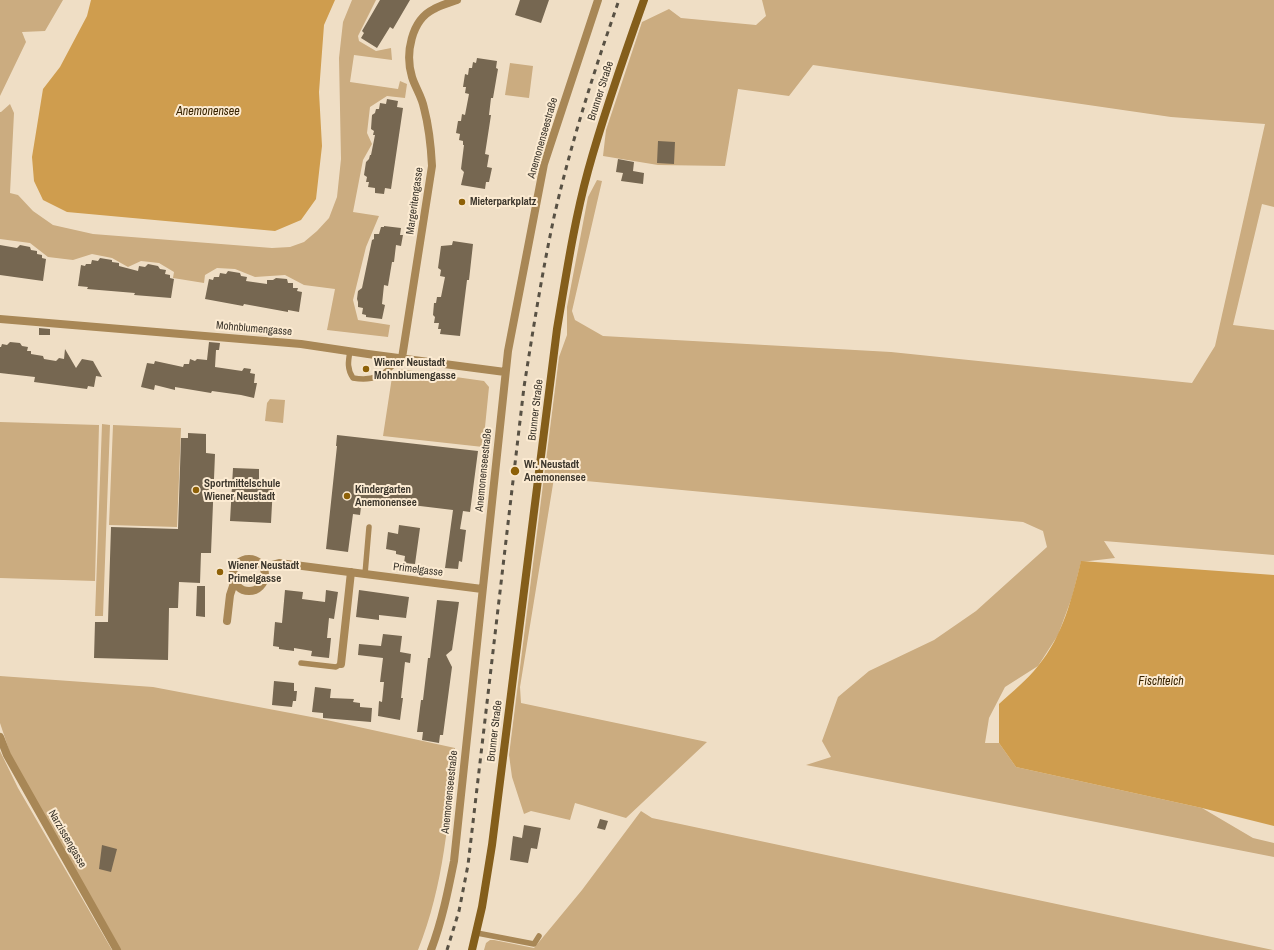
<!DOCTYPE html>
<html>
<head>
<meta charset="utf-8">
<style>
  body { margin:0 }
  canvas { display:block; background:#efdec5 }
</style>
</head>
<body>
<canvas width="1274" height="950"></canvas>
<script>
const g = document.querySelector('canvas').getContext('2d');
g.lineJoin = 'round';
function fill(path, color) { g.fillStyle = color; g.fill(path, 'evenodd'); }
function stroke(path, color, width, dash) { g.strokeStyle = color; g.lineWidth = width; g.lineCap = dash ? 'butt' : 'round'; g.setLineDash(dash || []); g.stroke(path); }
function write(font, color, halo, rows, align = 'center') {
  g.font = font + ' "Archivo Narrow",sans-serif'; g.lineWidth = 4; g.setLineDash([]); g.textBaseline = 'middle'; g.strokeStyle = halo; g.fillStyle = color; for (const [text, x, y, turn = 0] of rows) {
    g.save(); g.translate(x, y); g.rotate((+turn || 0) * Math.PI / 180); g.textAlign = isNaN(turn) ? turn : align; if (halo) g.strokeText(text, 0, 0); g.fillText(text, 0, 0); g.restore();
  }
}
fill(new Path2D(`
  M0 0H63L45 31 22 32 26 42 0 96Z
  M352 0H376L358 36 359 41 376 51 391 48 392 60 354 55 350 82 398 89 400 81 407 84 405 98 387 96 370 107 367 133 372 144 363 160 353 212 379 216 366 247 353 300 358 320 390 325 388 337 327 330 335 289 304 285 285 275 255 277 235 269 217 268 205 275 204 283 173 278 174 272 159 263 141 261 128 267 112 258 92 254 73 260 48 257 30 243 0 239V112H1L10 104 14 113 10 193 18 195 33 211 53 225 93 234 272 248 290 247 304 242 317 231 329 218 337 197 341 159 339 58 343 22Z
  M762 0H1274V207L1262 204 1233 325 1274 330V555L1104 541 1115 558 1081 562 1072 597 1058 635 1038 666 1005 687 989 718 985 743H999L1016 767 1202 808 1253 838 1274 843V857L806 765 831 757 822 741 838 697 869 671 934 640 976 611 1047 547 1043 531 1023 522 554 478 520 687 521 703 707 742 626 818 575 803 570 820 531 811 524 814 512 777 509 755 559 357 567 335V307L588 197 597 180 602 181 572 311 575 320 603 336 891 352 1192 383 1215 346 1265 124 1171 117 813 65 789 96 738 89 725 166 658 165 603 156 606 130 642 22 669 9 681 18 756 25 766 16Z
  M510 63 533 66 529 98 505 95Z
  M399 369 484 381 489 387 483 447 383 436 392 377Z
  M270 399 285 400 283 423 265 421 267 403Z
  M0 422 99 425 95 581 0 578Z
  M102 424 110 425 103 616H95Z
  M113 425 181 428 177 527 109 525Z
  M0 676 153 687 322 719 455 748C449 816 444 886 418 950H121L11 756 0 723Z
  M0 751 18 788 112 950H0Z
  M641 811 652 818 1273 950H484L486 943 490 940H494L534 948 582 890Z`), '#cbac80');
fill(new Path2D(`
  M91 0H335L324 25 319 92 322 146 316 199 301 220 275 231 67 212 43 200 34 181 32 157 43 89 60 67 87 16Z
  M1081 561 1274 575V826L1202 808 1016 767 999 743V704C1012 692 1027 680 1038 666 1063 636 1072 598 1081 561Z`), '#cf9d4e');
fill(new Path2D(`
  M380 0H410L393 29 390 27 377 48 361 38 364 33 362 31Z
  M520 0H549L541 23 515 15Z
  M477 58 497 61 496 68 498 69 493 98H491L489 115H491L485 154 489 155 487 167 492 168 489 182H486L485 189 461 185 464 172 461 169 464 145H463V141L459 140 460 134 456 133 458 121H461L462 114 465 115 469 94 465 93 466 87H463L465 74 468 75 469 68H472L473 62 476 63Z
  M387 99 398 101 397 107 403 108 391 189 385 188 384 194 375 193V188L368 187 369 182H366L367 177 364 175 366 162 369 159 370 155H371L375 135H373L374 131 371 129 372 115 375 113 376 109H379L380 103 386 104Z
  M658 141 675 142 674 164 657 163Z
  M618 159 634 162 633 171 644 173 643 184 621 181 623 173 616 172Z
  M384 226 401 228 400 235H403L401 246 396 245 394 262H392L388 286 384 285 382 304 385 305 382 319 366 317V315L362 314 363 308 358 307V302L357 299 358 291 362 288 372 240 374 239V234H379L381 227H384Z
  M453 241 473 244 469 280H467L460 336 440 334 441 329H438L439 323H434L435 317 433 315 434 303H436L437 297H441L445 277 440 276 441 270 438 268 441 246 452 245Z
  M0 245 17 248 20 245 30 247 31 250 37 251V254L42 255V258L46 259 43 281 0 275Z
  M100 258 112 260V262L119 263V266L138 271 139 266 145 267 148 264 158 266 160 269 166 270 165 274 170 275V278L174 279 171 298 134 295 135 293 87 289 88 287 78 286 81 265 85 266 86 264H91L92 260 98 261Z
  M228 271 240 273 241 276 247 277 246 281 267 284V280H273L276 278 287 279 288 283H293V288H298L297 291 302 292 299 312 288 310V312L244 304 243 306 205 299 209 279 213 280 214 277H219L220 273 226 274Z
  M39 328 50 329V335H39Z
  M10 342 20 343 22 346 28 347 27 351H31V354L43 356 44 359 56 361 59 358 64 359 65 349 76 368 82 359 93 361 102 377 96 376 94 387 88 386 87 389 34 382 35 377 0 373V347H1L2 344 7 345Z
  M209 342 220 343 219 350H216L215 367 242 371 244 368 251 369 250 373 255 374 254 383H257L254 398 241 395 212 391 211 393 175 387V390L155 385 154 390 141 387 147 363 154 364 155 361 183 367 184 364H189L190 359 195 361 197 359 207 360Z
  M188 433 206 434V453L215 454 211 553H201L200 583 179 582 178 608H169L168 660 94 658 95 622H108L111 527 178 529 181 438H188Z
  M337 435 478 451 470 512 463 511 460 529 466 530 462 562 459 561 458 569 445 568 453 510 362 499 360 515 353 514 348 552 326 549 337 446H336Z
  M233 468 259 469V485H273L271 523 230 521Z
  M399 525 420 528 415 564 404 563 405 556 396 554V551L386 549 388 532 398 534Z
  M197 586H205V617L196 616Z
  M285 590 303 592 302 599 325 602 326 590 338 592 334 619 329 618 327 638H331L329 658 311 656 312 651 294 648V651L279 649V647L273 646 275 622 282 623Z
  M359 590 409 597 406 618 379 615V620L356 617Z
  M437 600 459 602 452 650 446 655 452 667 443 735H440L439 743 422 740 423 732H417L421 700H423L428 658H430Z
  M383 634 402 636 400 652 411 654 410 663 405 662 401 698H403L400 720 378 716 379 701 382 702 384 682H380L383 658 358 655 359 644 381 646Z
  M274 681 294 683V691H297L296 701H293L292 707 272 705Z
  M315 687 331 689 330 698 354 699 353 702 360 703V707L372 708 371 722 323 718V713L312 712Z
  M600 819 608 821 605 830 597 828Z
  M524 825 541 828 537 849 531 848 528 863 510 860 513 836 522 838Z
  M102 845 117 849 111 872 99 869Z`), '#766751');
stroke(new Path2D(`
  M350 351C348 362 347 369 353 378 378 382 384 373 402 358
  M365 574 369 527
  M301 663 336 667 341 664
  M477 933 534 944 539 936`), '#a88756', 5.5);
stroke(new Path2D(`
  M0 319 301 344 368 354 505 372
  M402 358 432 166C431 146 429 127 424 108 422 97 415 87 412 77 405 54 411 20 434 9 441 5 449 3 457 0
  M233 575a16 16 0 1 1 32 0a16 16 0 1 1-32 0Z
  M264 567 279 563 482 589
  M227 621 230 595 234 583
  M341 664 351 572
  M0 737 7 755 117 950
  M431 950C442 921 448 891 454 861L508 351 544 164 598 0`), '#a88756', 8);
stroke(new Path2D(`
  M472 950 482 907 492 845 557 329C566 276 574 222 588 171 604 113 624 56 644 0`), '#845e1b', 8);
stroke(new Path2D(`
  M447 950 459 911 468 865 524 387C533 330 542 273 554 217 571 143 594 71 619 0`), '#585144', 3, [5, 5]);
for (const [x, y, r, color] of [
  [462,202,4,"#8e6108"],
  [366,369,4,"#8e6108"],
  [515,471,5,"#8e6108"],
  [196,490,4,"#8e6108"],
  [347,496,4,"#8e6108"],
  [220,572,4,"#8e6108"]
]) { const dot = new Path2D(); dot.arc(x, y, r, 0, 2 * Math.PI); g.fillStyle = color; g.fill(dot); stroke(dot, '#fcebd2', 1.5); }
write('11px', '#3c362c', '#fcebd2', [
  ["Brunner Straße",601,91,-72],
  ["Anemonenseestraße",543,138,-74],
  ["Margeritengasse",415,201,-82],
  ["Mohnblumengasse",254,329,5],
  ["Brunner Straße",536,410,-83],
  ["Anemonenseestraße",484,470,-84],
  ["Primelgasse",418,570,7],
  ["Brunner Straße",495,731,-83],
  ["Anemonenseestraße",450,792,-84],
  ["Narzissengasse",67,839,60]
]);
write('bold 11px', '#3c362c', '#fcebd2', [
  ["Mieterparkplatz",470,202],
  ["Wiener Neustadt",374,363],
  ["Mohnblumengasse",374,376],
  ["Wr. Neustadt",524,465],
  ["Anemonensee",524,478],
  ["Sportmittelschule",204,484],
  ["Wiener Neustadt",204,497],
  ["Kindergarten",355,490],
  ["Anemonensee",355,503],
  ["Wiener Neustadt",228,566],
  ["Primelgasse",228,579]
], 'left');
write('italic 12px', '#392401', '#fcebd2', [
  ["Anemonensee",208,112],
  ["Fischteich",1161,682]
]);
</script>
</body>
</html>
